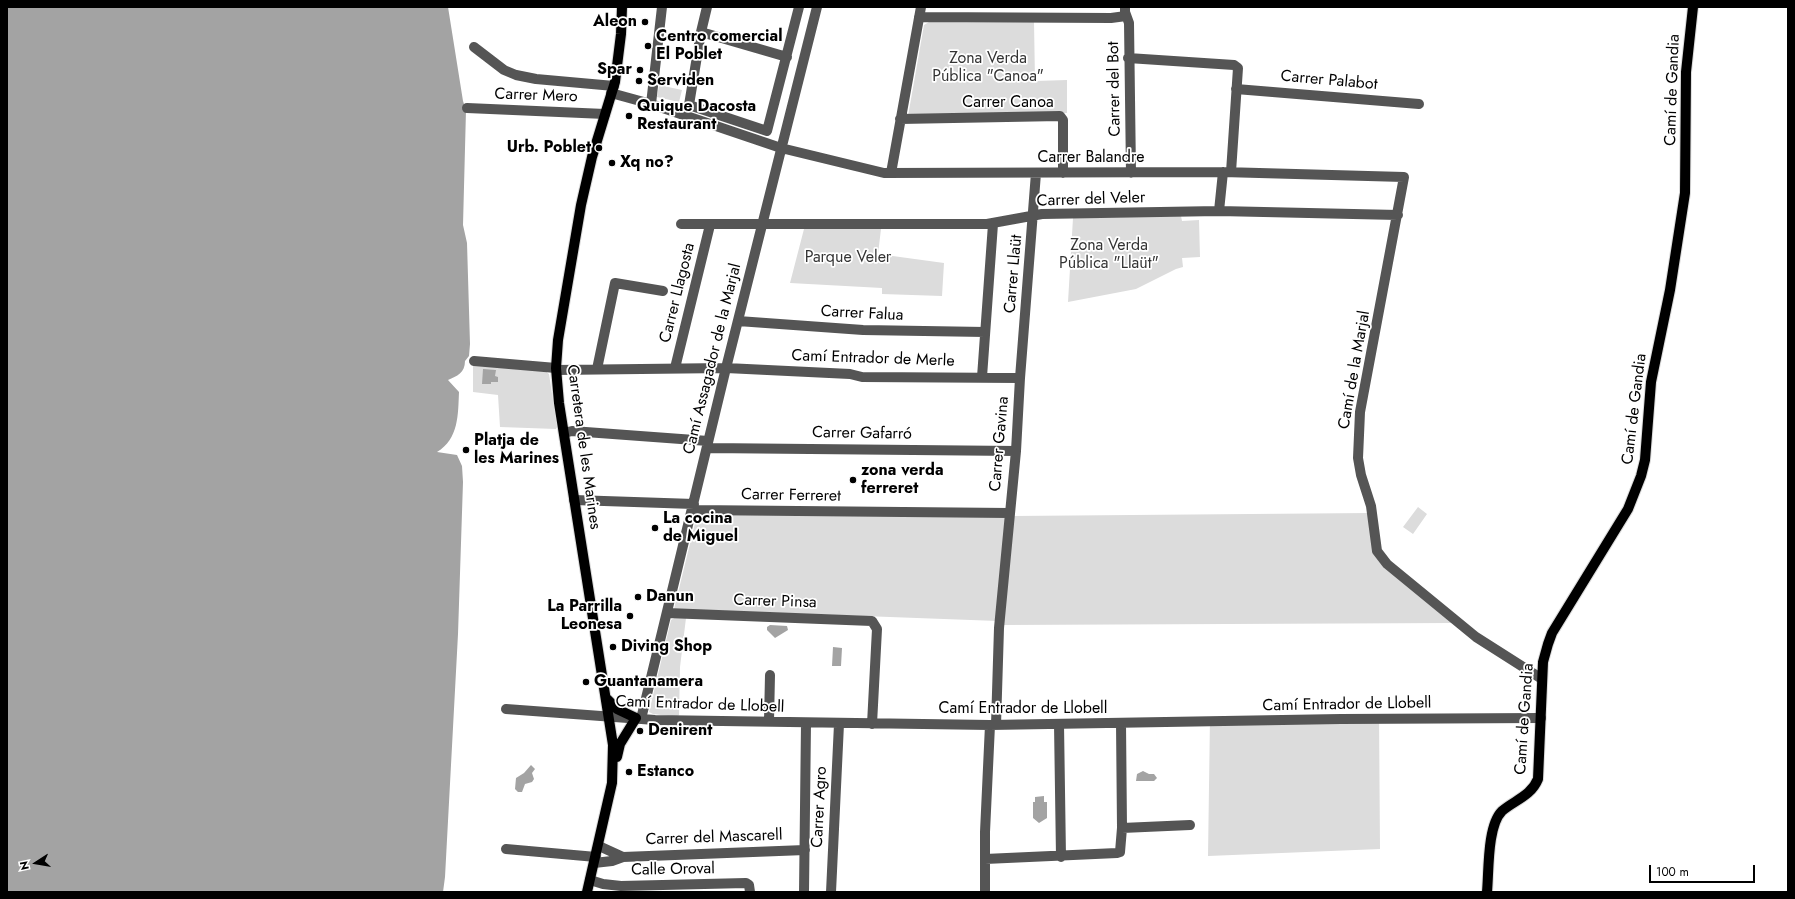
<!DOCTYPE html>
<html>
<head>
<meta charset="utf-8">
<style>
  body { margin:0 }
  #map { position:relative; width:1795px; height:899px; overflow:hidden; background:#fff; font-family:Jost,sans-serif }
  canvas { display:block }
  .frame { position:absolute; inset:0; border:8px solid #000; pointer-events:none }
  .north { position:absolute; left:16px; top:843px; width:40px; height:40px; -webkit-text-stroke:3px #fff; paint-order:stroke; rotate:258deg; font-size:11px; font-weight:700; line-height:16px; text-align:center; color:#000 }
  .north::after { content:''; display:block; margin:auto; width:14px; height:18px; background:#000; clip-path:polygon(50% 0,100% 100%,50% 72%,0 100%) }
  .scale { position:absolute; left:1649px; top:865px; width:106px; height:18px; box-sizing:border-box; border:2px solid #000; border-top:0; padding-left:5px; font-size:12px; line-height:14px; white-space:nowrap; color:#000; -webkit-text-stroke:3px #fff; paint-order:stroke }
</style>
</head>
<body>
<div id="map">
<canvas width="1795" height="899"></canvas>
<div class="frame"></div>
<div class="north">N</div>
<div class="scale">100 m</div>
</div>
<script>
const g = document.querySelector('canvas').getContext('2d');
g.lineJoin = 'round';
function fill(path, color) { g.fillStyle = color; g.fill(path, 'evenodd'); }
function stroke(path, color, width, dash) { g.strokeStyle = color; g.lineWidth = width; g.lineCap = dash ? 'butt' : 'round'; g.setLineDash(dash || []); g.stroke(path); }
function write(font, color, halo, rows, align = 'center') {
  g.font = font + ' Jost,sans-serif'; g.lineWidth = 3.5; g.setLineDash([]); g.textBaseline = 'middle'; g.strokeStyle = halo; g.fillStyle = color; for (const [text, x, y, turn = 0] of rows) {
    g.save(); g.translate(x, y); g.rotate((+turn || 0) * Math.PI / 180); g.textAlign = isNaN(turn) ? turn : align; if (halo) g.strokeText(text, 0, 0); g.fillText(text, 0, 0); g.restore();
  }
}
fill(new Path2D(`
  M929 22H1034L1035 81 1067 80V113L908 116 924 25Z
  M659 85 682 90 679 102 657 97Z
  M1181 216 1182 221 1199 220 1200 257 1182 258 1183 267 1176 269 1136 289 1068 302 1073 218Z
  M804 229H881L878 254 944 263 942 296 882 294V288L790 283Z
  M473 364 543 369 549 374 557 427 556 429 500 427 498 395 473 392Z
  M1418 507 1427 514 1413 534 1403 527Z
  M1370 513 1372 544 1454 623 1001 625 1013 516Z
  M697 515 1006 516 998 621 674 609Z
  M676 617 686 618 680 667 679 715 677 717 653 714 649 712 671 620Z
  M1379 714 1380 849 1208 856 1210 717Z`), '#dcdcdc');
fill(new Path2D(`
  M7 7H448L463 101 466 110 463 225 467 243 470 344 469 356 465 361C465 373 457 376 448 380L459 392C458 414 459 439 437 452L457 455 462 466 463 482 458 634 445 877 443 892H7Z
  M483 369 496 370 495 376 498 377V382H491V384H482Z
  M770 625 787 626 788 630 775 638 767 630V627Z
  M833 647 842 648 841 666H832Z
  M531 765 535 769 532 773 534 779 532 782 525 784 522 792H518L515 789 516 778 524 773Z
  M1143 771 1149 774H1154L1157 778 1154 781H1136L1137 774Z
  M1044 796V802H1047V818L1039 823 1033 818V802H1035V797Z`), '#a3a3a3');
const major = new Path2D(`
  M607 699 617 709 636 718 620 744 617 757
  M587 892 612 783 613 745 559 403 556 368 558 340 581 205 592 157 615 82 621 34 622 7
  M1487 892C1489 871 1487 826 1502 811 1515 800 1531 796 1538 779L1543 662 1548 644 1552 633 1628 509 1641 476 1645 460 1651 382 1670 290 1685 193 1686 72 1693 7`);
stroke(major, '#dbdbdb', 12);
stroke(new Path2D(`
  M707 7 701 32 689 105 767 131 799 7
  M1125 7V12L1129 23 1131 173
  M919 17 1111 18 1126 16
  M701 32 787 57
  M474 47 504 70 516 75 536 79 614 86
  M1128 58 1234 65 1238 68 1231 172
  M1236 89 1419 104
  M611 93 651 104 781 148 884 173 1223 172 1404 177 1360 412 1358 458 1361 475 1371 506 1377 551 1387 564 1476 637 1542 679
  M651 104 662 7
  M467 108 605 114
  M900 119 1060 116 1063 120V173
  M891 173 921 7
  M1219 211 1223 172
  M681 224H987L1042 214 1219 211 1398 215
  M738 321 863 330 985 332
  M474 361 556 368
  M675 368 710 225
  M597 369 615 283 663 291
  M556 370 726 368 850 374 862 377 1020 378
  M982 377 993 224
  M564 433 572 431 708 441
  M707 448 1016 451
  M574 500 694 504
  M692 510 1009 513
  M667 613 872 621 877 629 872 724
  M506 709 655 720 990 725 1341 719 1541 718
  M641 719 726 368 817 7
  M769 721 770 675
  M1059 724 1061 857
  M996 725 999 628 1016 451 1020 378 1036 173
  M1122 828 1190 825
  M599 846 623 857
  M506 849 596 857
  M985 859 1117 853 1120 852 1122 828 1121 723
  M594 863 612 861 623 857 805 850
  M590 880 603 884 621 886 746 883 749 885 750 892
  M804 892 806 723
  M831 892 839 724
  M985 892V832L990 725`), '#555', 10);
stroke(major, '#000', 10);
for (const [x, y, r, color] of [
  [645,22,4,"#000"],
  [648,46,4,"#000"],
  [640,70,4,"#000"],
  [639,81,4,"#000"],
  [629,116,4,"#000"],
  [599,148,4,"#000"],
  [612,163,4,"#000"],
  [466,450,4,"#000"],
  [853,480,4,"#000"],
  [655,528,4,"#000"],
  [638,597,4,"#000"],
  [630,616,4,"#000"],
  [613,647,4,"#000"],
  [586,682,4,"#000"],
  [640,731,4,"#000"],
  [629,772,4,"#000"]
]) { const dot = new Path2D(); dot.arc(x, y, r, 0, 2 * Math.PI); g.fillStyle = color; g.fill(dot); stroke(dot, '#fff', 1.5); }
write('bold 16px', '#000', '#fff', [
  ["Aleon",637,22,"right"],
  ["Centro comercial",656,37],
  ["El Poblet",656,55],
  ["Spar",632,70,"right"],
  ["Serviden",647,81],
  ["Quique Dacosta",637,107],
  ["Restaurant",637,125],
  ["Urb. Poblet",591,148,"right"],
  ["Xq no?",620,163],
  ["Platja de",474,441],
  ["les Marines",474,459],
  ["zona verda",861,471],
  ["ferreret",861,489],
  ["La cocina",663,519],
  ["de Miguel",663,537],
  ["Danun",646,597],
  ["La Parrilla",622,607,"right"],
  ["Leonesa",622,625,"right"],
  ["Diving Shop",621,647],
  ["Guantanamera",594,682],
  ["Denirent",648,731],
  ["Estanco",637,772]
], 'left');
write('16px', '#333', '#fff', [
  ["Zona Verda",988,59],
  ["Pública \"Canoa\"",988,77],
  ["Zona Verda",1109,246],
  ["Pública \"Llaüt\"",1109,264],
  ["Parque Veler",848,258]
]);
write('16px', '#000', '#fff', [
  ["Carrer Palabot",1329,81,5],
  ["Carrer del Bot",1115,89,-91],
  ["Camí de Gandia",1673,90,-88],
  ["Carrer Mero",536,96,2],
  ["Carrer Canoa",1008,103],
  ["Carrer Balandre",1091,158],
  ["Carrer del Veler",1091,200,-2],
  ["Carrer Llaüt",1014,274,-85],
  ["Carrer Llagosta",678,293,-76],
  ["Carrer Falua",862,314,3],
  ["Camí Assagador de la Marjal",713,359,-76],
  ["Camí Entrador de Merle",873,359,2],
  ["Camí de la Marjal",1355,370,-80],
  ["Camí de Gandia",1635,409,-83],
  ["Carrer Gafarró",862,434,1],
  ["Carrer Gavina",1000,444,-85],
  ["Carretera de les Marines",583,447,82],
  ["Carrer Ferreret",791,496,1],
  ["Carrer Pinsa",775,602,2],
  ["Camí Entrador de Llobell",700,705,2],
  ["Camí Entrador de Llobell",1347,705,-1],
  ["Camí Entrador de Llobell",1023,709],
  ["Camí de Gandia",1525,719,-86],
  ["Carrer Agro",820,807,-87],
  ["Carrer del Mascarell",714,838,-2],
  ["Calle Oroval",673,870,-1]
]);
</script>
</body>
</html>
